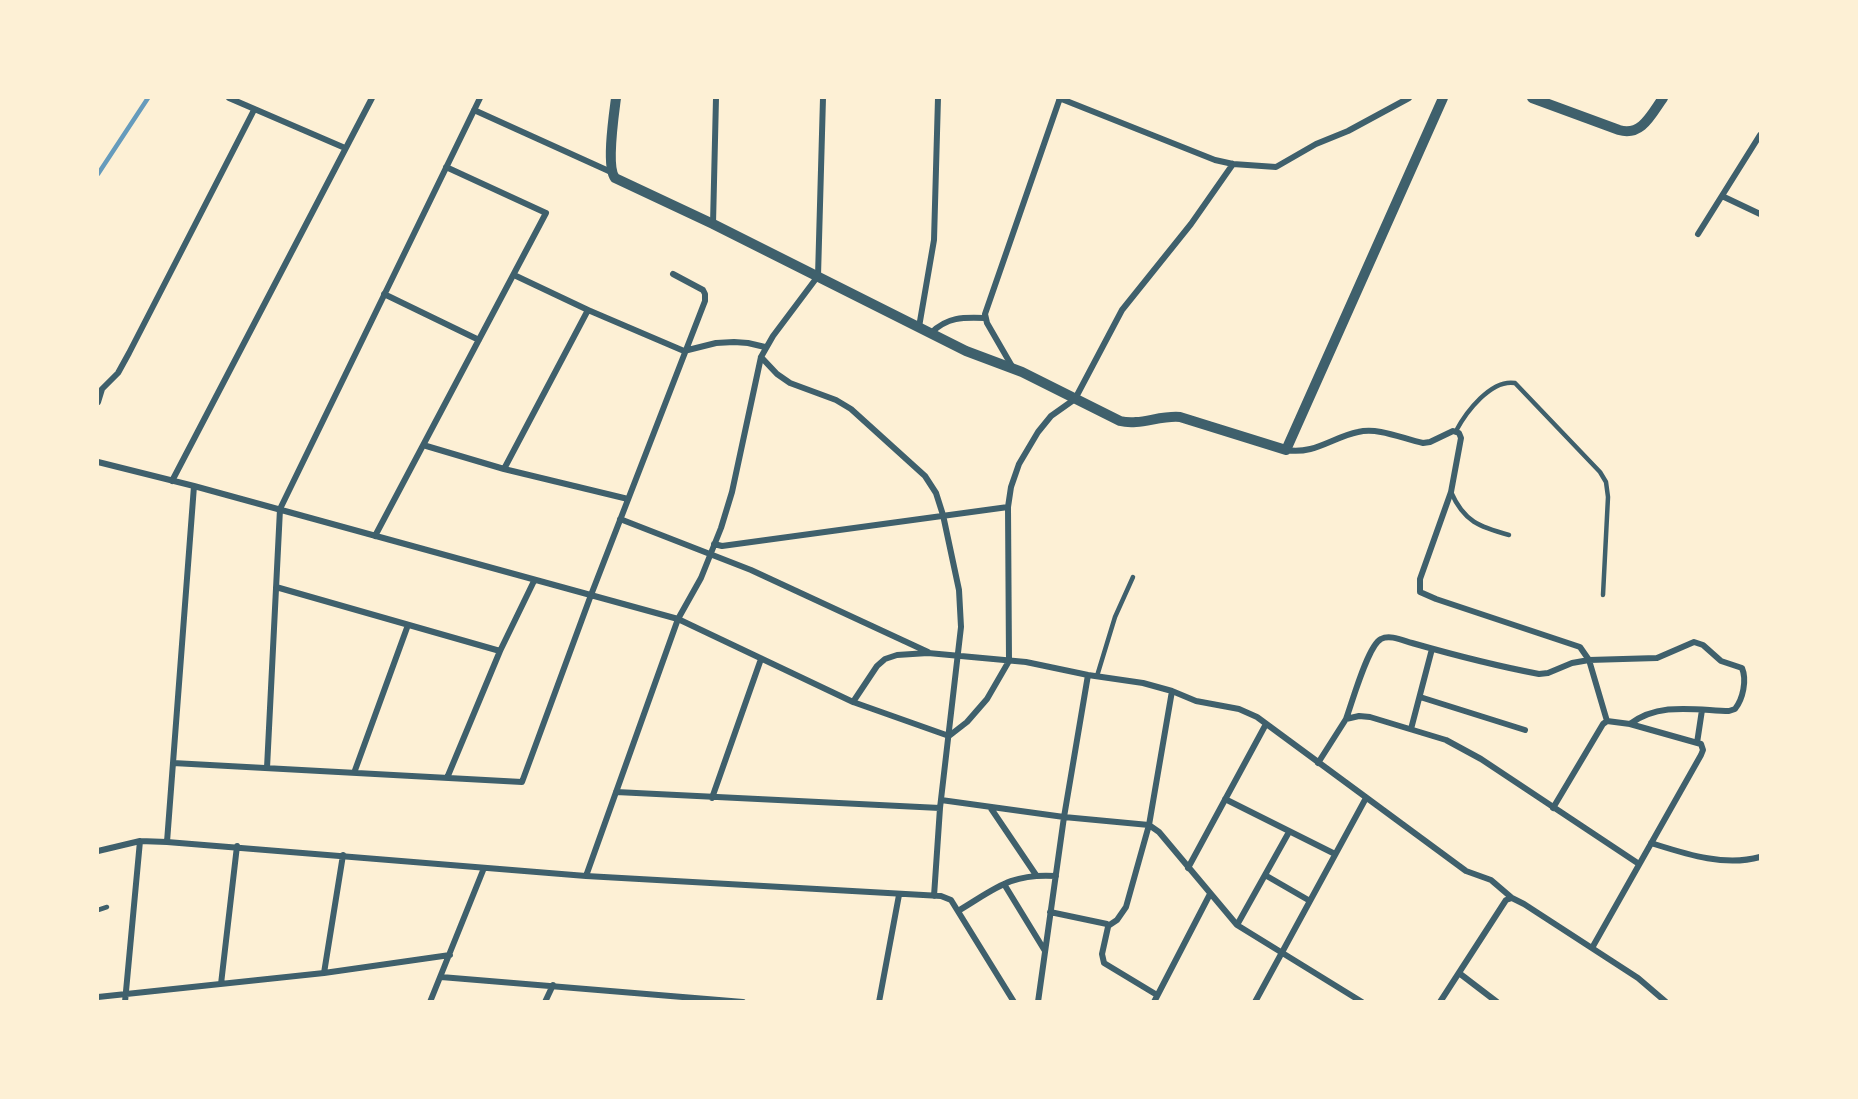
<!DOCTYPE html>
<html>
<head>
<meta charset="utf-8">
<style>
  body { margin:0 }
  #map { position:relative; width:1858px; height:1099px; overflow:hidden; background:#fdf0d5; font-family:"Asap Condensed",sans-serif }
  canvas { display:block }
  .frame { position:absolute; inset:0; border:99px solid #fdf0d5; pointer-events:none }
</style>
</head>
<body>
<div id="map">
<canvas width="1858" height="1099"></canvas>
<div class="frame"></div>
</div>
<script>
const g = document.querySelector('canvas').getContext('2d');
g.lineJoin = 'round';
function stroke(path, color, width, dash) { g.strokeStyle = color; g.lineWidth = width; g.lineCap = dash ? 'butt' : 'round'; g.setLineDash(dash || []); g.stroke(path); }
stroke(new Path2D(`
  M98 174 148 98`), '#669bbc', 4.5);
stroke(new Path2D(`
  M1456 431C1466 412 1491 379 1515 383L1600 472 1606 482 1608 497 1603 595
  M1451 492C1464 522 1480 527 1509 535
  M1097 676 1115 617 1133 577
  M98 910 107 907`), '#3f606c', 4.5);
stroke(new Path2D(`
  M229 98 345 148
  M1059 98 1215 160 1233 164 1276 167 1316 144 1348 131 1409 98
  M474 110 611 172
  M1722 196 1760 214
  M713 224 716 98
  M1698 234 1760 135
  M514 275 588 310 684 351 716 343 734 342 748 343 765 347
  M384 294 479 340
  M919 327 934 240 938 98
  M931 333C947 317 963 317 985 318
  M761 357 777 374 790 383 836 400 851 409 925 476 936 493 943 515 959 590 961 627 940 808 934 896
  M1013 368 987 323 985 314 1060 98
  M98 402 102 389 118 373 129 353 254 110
  M423 445 504 469 628 499
  M1286 450C1314 455 1333 437 1358 432 1379 427 1403 439 1423 443L1430 442 1453 431 1459 433 1461 438 1451 492 1420 579V592L1436 599 1580 647 1589 660 1607 721
  M98 462 194 486 678 619 853 702 949 736
  M504 469 588 310
  M172 481 372 98
  M620 519 751 570 928 652
  M375 536 546 213 446 167
  M714 544 722 546 1008 507
  M276 587 500 651
  M1420 697 1525 730
  M853 702 877 666 885 659 897 655 928 653 1026 662 1088 675 1143 683 1172 691 1196 701 1239 709 1257 717 1466 871 1491 880 1512 898
  M1346 719C1352 703 1368 645 1381 639 1390 634 1404 641 1412 643 1454 655 1497 666 1539 674L1548 673 1572 663 1589 660 1657 658 1694 642 1703 645 1721 661 1742 668C1747 680 1743 699 1735 709L1729 711C1695 710 1659 702 1630 724
  M1411 729 1432 649
  M949 736 967 722 987 699 1009 661 1008 507 1011 487 1019 464 1038 432 1051 416 1075 399 1122 310 1191 224 1233 164
  M1697 743 1702 710
  M173 763 522 782 591 595 705 301V294L703 290 673 274
  M1318 763 1346 719 1359 716 1370 717 1446 740 1481 759 1639 864
  M267 768 280 509 480 98
  M354 773 408 625
  M447 778 500 651 534 581
  M616 792 940 808
  M712 798 761 659
  M1225 799 1335 854
  M941 800 1064 817 1149 825 1159 832 1237 925 1362 1002
  M990 807 1036 875
  M1553 808 1603 724 1607 721 1630 724 1701 744 1703 750 1701 755 1592 948
  M167 842 194 486
  M1651 843C1686 854 1724 867 1760 857
  M98 851 140 841 167 842 586 876 941 896 951 900 1014 1002
  M1188 868 1266 724
  M1265 875 1310 901
  M586 876 678 619 701 578 721 528 732 492 761 357 773 336 818 276 823 98
  M1004 884 1045 951
  M958 911C995 889 1010 873 1056 876
  M1050 912 1107 924 1108 927 1102 954 1104 963 1157 995
  M1237 925 1289 832
  M1108 926 1117 920 1126 907 1149 825 1172 691
  M324 973 343 855
  M1459 973 1497 1002
  M441 977 743 1002
  M221 984 237 846
  M98 997 324 973 450 955
  M125 1002 140 841
  M430 1002 484 868
  M545 1002 553 985
  M879 1002 899 895
  M1038 1002 1064 817 1088 675
  M1154 1002 1210 894
  M1255 1002 1366 798
  M1440 1002 1506 900 1512 898 1524 904 1638 978 1666 1002`), '#3f606c', 6);
stroke(new Path2D(`
  M616 98C614 114 606 167 615 178L713 224 966 351 1022 372 1120 421C1139 426 1160 415 1180 417L1286 450 1443 98
  M1532 98 1619 130C1642 137 1652 113 1663 98`), '#3f606c', 10);
</script>
</body>
</html>
